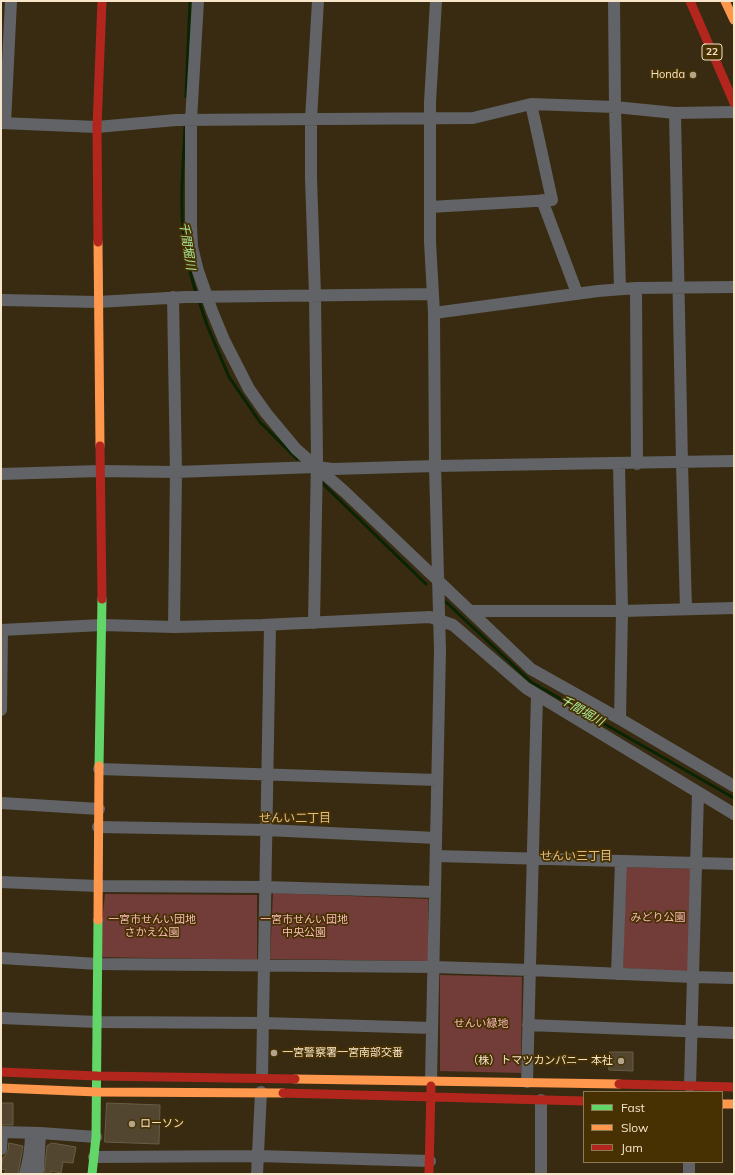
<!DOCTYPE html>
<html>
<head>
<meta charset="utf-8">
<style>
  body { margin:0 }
  #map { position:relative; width:735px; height:1175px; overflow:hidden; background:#382b12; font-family:Mulish,sans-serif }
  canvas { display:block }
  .frame { position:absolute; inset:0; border:2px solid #f7e6ca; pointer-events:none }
  .legend { position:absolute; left:583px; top:1091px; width:140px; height:72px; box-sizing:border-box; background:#473103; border:1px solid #8d7953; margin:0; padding:5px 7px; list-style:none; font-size:12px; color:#f7e6ca }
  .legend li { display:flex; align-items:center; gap:8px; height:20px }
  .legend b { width:20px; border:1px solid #8d7953 }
</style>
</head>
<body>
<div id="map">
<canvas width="735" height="1175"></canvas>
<div class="frame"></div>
<ul class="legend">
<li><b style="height:5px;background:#63d668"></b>Fast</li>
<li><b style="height:5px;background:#ff974d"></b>Slow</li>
<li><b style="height:5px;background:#b3261e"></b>Jam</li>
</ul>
</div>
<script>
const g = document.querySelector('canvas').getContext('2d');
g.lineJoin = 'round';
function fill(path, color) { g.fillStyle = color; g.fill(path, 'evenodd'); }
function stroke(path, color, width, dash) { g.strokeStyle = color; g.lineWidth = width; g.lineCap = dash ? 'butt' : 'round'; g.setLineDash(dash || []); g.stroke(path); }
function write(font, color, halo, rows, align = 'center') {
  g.font = font + ' Mulish,"Noto Sans JP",sans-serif'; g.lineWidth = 3.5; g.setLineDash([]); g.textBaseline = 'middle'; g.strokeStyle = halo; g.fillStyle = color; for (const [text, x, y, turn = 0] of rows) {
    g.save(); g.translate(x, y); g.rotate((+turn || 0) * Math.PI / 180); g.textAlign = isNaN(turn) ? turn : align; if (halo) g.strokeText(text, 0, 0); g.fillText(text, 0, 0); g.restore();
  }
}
fill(new Path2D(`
  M626 867 692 869 689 972 623 968Z
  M273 893 428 899V961L270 959Z
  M105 894 257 895V960L98 957Z
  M440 975 522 977 521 1073 440 1071Z`), '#723c39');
stroke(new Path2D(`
  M186 97 190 1
  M185 127C184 154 181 182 182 209 182 238 188 267 196 293
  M199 301 207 325 229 377 260 422 297 459
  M321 482 426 584
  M446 602 531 682 734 798`), '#082402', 3);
const building = new Path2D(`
  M610 1052H633V1071L609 1070Z
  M1 1103H13V1125H1Z
  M107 1103 160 1105 159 1144 105 1142Z
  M9 1143 23 1146 18 1174H4L6 1170 1 1169 3 1157H4L8 1150Z
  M52 1143 76 1147 73 1163 63 1162 61 1173 51 1171V1174H44L47 1146Z`);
fill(building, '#534630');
stroke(building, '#695d47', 1);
stroke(new Path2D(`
  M198 1 191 120V226L192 247 198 271 212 311 224 340 249 389 266 413 296 449 345 492 531 669 620 719 734 786
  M614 1 615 107 620 289
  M675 113 682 463 686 609
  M1 123 97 127 176 120 473 118 531 104
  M5 123 11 1
  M542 200 577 293
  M430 207 552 200 531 104 615 107 675 113 734 112
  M636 288 637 464
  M173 297 176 472 174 627
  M1 300 97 302 186 297 433 294
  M434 313 598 291 636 288 734 287
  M619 464 622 611 620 719
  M1 474 100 471 176 472 316 467 333 469 435 466 734 461
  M470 611H622L734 608
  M314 623 317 458 315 295 311 178V119L318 1
  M1 630 102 625 174 627 262 625 430 617 453 625 526 688 734 814
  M1 710 2 630
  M99 769 437 780
  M1 803 99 809
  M98 827 266 830 436 838
  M436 856 734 864
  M1 882 98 886 265 887 435 892
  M1 958 98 964 434 967 530 970 693 977 734 978
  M617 974 621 861
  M1 1018 97 1022 263 1023 432 1028
  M528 1025 734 1033
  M262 1077 270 625
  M431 1080 440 650 435 466 434 313 430 242V102L436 1
  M527 1082 537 695
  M690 1086 698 793
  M541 1100V1174
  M1 1132 40 1133 96 1137
  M1 1149 2 1132
  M94 1157 258 1156 430 1161
  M25 1174C29 1160 31 1147 31 1133
  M36 1174 38 1170 40 1133
  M257 1174 261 1092
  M689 1174V1162`), '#616366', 12);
stroke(new Path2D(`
  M99 766 102 599
  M92 1174 96 1137 98 920`), '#63d668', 9);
stroke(new Path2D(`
  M725 1 734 20
  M98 242 100 446
  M98 920 99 766
  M295 1079 619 1084
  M1 1088 97 1092 283 1093
  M722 1104H734`), '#ff974d', 9);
stroke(new Path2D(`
  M690 1 734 103
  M98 242 97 127 102 1
  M100 446 102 599
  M1 1072 97 1076 295 1079
  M619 1084 734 1087
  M283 1093 584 1101
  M429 1174 431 1086`), '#b3261e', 9);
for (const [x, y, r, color] of [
  [693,75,4,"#b4a58a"],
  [274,1053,4,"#b4a58a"],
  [621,1061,4,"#b4a58a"],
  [132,1124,4,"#b4a58a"]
]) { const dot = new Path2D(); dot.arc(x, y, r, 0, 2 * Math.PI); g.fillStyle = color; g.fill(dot); stroke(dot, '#473103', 1.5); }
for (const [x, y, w] of [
  [712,52,20]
]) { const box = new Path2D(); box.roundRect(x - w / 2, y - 8, w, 16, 3); g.fillStyle = '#473103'; g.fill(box); stroke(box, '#f7e6ca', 1); }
write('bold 10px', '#f7e6ca', null, [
  ["22",712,52]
]);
write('11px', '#f7e6ca', '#473103', [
  ["Honda",685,75],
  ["一宮警察署一宮南部交番",282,1053,"left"],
  ["（株）トマツカンパニー 本社",613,1061],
  ["ローソン",140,1124,"left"]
], 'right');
write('11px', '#f9bab8', '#473103', [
  ["みどり公園",658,918],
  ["一宮市せんい団地",152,920],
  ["さかえ公園",152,933],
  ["一宮市せんい団地",304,920],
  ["中央公園",304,933],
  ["せんい緑地",481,1024]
]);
write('italic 12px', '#aaeb9d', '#473103', [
  ["千間堀川",187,246,81],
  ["千間堀川",582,711,30]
]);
write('12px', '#e1c088', '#473103', [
  ["せんい二丁目",295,818],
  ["せんい三丁目",576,856]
]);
</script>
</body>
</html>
